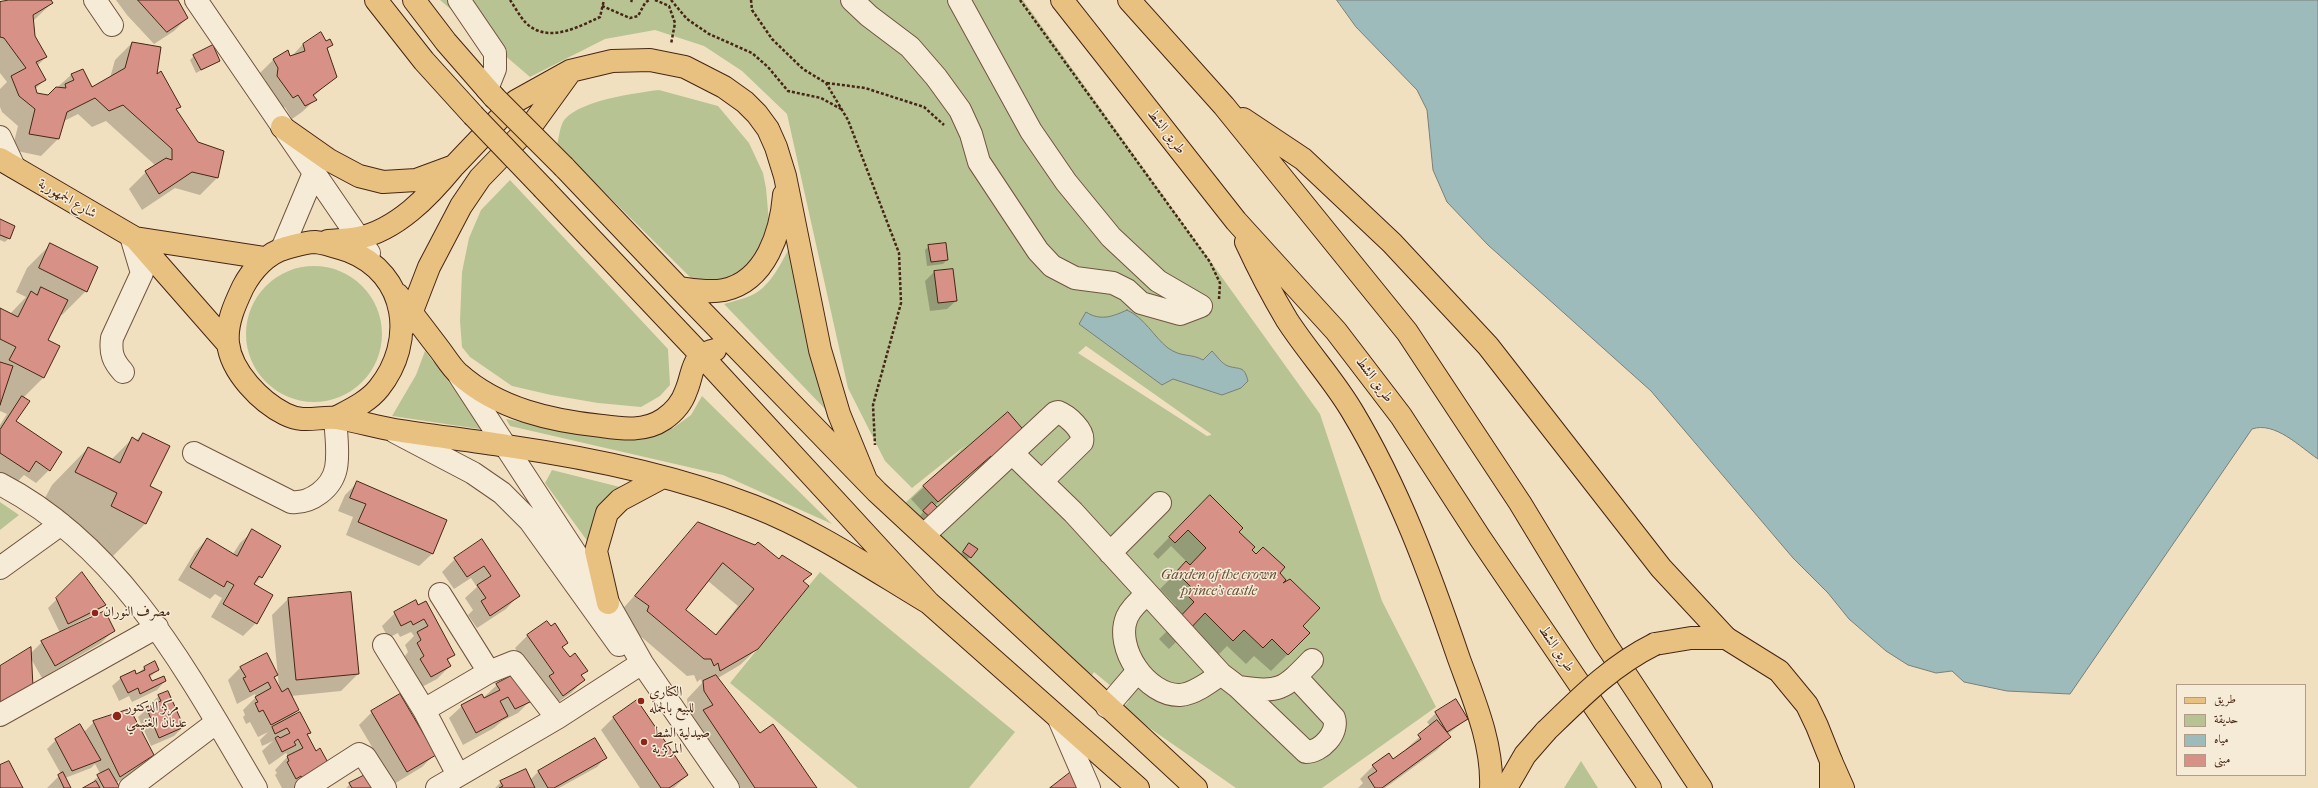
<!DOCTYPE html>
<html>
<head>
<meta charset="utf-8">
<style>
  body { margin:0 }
  #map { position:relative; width:2318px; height:788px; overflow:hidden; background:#f1e0c0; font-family:"IM FELL French Canon",Amiri,serif }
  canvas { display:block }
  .legend { position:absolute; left:2176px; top:684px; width:130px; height:92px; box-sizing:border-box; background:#f6ebd6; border:1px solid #b09c88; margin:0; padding:5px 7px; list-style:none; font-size:12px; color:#462614 }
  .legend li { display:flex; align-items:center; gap:8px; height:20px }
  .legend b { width:20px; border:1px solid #b09c88 }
</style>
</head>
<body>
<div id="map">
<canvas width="2318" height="788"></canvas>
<ul class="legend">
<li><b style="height:5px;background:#e8c080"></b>طريق</li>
<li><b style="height:11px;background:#b8c394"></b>حديقة</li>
<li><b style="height:11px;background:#9cbbba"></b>مياه</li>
<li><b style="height:11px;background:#d89187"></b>مبنى</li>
</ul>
</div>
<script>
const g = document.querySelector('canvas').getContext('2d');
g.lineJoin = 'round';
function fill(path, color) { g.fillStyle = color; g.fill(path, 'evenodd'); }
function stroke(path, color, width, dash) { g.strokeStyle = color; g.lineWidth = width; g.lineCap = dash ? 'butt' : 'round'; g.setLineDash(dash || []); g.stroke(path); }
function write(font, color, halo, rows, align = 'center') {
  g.font = font + ' "IM FELL French Canon",Amiri,serif'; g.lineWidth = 3; g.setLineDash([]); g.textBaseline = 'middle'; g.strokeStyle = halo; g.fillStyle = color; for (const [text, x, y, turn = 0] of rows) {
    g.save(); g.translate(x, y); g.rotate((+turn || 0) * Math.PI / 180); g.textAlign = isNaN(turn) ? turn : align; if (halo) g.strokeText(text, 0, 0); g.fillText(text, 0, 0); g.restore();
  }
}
fill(new Path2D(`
  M440 0H1023L1320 414 1382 601 1436 707 1322 788H1236L1122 709 1129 701 1094 672 1088 682 903 505 966 445 912 488 885 461 848 388 787 114 742 71 704 46 655 30 605 39 530 77ZM1086 346 1211 434V435L1207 436 1078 353Z
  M659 90 718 106 749 143 763 173 766 188 769 222 764 244 751 267 733 277 717 281H694L557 145C559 138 560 124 565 119 582 100 635 93 659 90Z
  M510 180 668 349 670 385 660 396 641 407 598 403 551 395 512 386 470 357 462 347 460 321 462 272 469 238 481 210Z
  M790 247 826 410 724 304C733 301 745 299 754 294 771 285 781 263 790 247Z
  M246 334a68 68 0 1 1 136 0a68 68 0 1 1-136 0Z
  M425 351 486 430 392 416 416 375Z
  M702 396 832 524 723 475 510 426 506 419 546 427 649 436 673 428 691 415Z
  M552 470 624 488 591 546 545 483Z
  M0 502 19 515 0 530Z
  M820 572 1015 732 969 788H858L730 683Z
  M1581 761 1598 788H1564Z`), '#b8c394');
const water = new Path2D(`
  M1337 0H2318V459C2300 447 2275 421 2252 429L2070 694 2007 691 1964 682 1952 671 1936 673 1908 665 1886 651 1849 619 1828 593 1793 558 1651 391 1488 245 1447 202 1433 170 1427 110 1417 90 1356 27Z
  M1127 310C1145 318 1153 336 1168 348 1182 358 1191 353 1203 360L1212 351C1216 355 1222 364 1228 366 1240 370 1244 365 1248 381L1241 388 1222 395 1173 379 1162 385 1079 324 1086 312C1100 321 1112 317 1127 310Z`);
fill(water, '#9cbbba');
stroke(water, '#7a7f78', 1);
fill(new Path2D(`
  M11 0H50L52 3 33 21 34 36 46 57 37 66 45 80 35 89 36 94 48 96 72 74 92 89 110 78 115 60 132 43 155 77 180 106 176 110 198 142 223 151 217 178 200 195 175 188 142 210 129 189 146 172 156 166 106 121 92 127 78 114 64 121 58 139 41 156 12 150 18 126 2 112 0 107V89L7 82 0 73V3Z
  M116 0H177L187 18 174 31 154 44 127 15Z
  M325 42 331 45 326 50 335 76 313 97 315 100 302 112 292 119 285 107 280 110 265 89 266 81 260 73 273 60 287 51 290 58 303 44Z
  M194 56 219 61 196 73 190 60Z
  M0 220 9 238 5 242 0 240Z
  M51 244 86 291 62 315 60 314 47 341 43 378 23 398 14 422 49 470 36 483 24 475 15 484 0 474V425L7 414 0 411V309L10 314 26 297 16 292 27 268Z
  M929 246 947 260 943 264 927 266 925 250Z
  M952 270 956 301 947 309 930 311 925 281 934 272Z
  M143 434 149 487 161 493 145 524 109 560 39 509 52 485 88 448 111 460 132 439 136 440Z
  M1026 435 983 475 977 468 934 506 927 522 920 516 923 512 911 499 924 487Z
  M358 482 446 521 432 554 419 566 346 535 353 517 338 511 345 495Z
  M1193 513 1238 532 1251 550 1278 573 1279 586 1302 626 1309 633 1271 671 1254 656 1246 664 1227 646 1216 657 1188 630 1169 649 1159 639 1178 620 1170 612 1176 606 1160 589 1187 562 1171 546 1158 559 1153 554Z
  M699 523 803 581 758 648 740 665 718 678 760 735 815 788H727L687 728 695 719 688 708 687 699 702 683 701 679 697 682 694 675 687 676 631 628 633 623 619 613ZM708 581 738 606 715 635 684 610Z
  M253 531 261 577 254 585 256 623 243 636 211 617 222 598 215 594 210 599 178 580 195 552 207 539 233 554 240 543Z
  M481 541 518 596 506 609 477 628 468 615 473 610 465 598 477 587 471 578 454 589 442 572 455 559Z
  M969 544 970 557 966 561 959 556Z
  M82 574 104 605 96 613 65 629 66 631 114 630 101 643 42 678 30 657 0 667 30 654 42 642 60 633 48 608Z
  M288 599 358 674 341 691 291 696 298 710 290 718 309 733 307 735 303 788H282L275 775 277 773 275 770 288 756 286 753 269 765 262 751 273 741 262 746 260 740 268 732 258 737 250 722 246 724 243 717 245 715 243 710 256 697 255 694 237 704 228 680 241 667 277 674 274 678 279 687 272 615Z
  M415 602 453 655 447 661 450 666 437 679 418 689 411 669 405 656 408 652 405 645 414 636 411 632 400 637 398 633 388 638 382 626 395 613Z
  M528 635 567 643 562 648 570 659 586 671 581 676 584 680 571 693 550 708 541 685 515 648Z
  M144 668 158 670 149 678 152 683 165 681 157 690 132 702 129 696 119 701 112 686 121 678 136 675Z
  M497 685 530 701 518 713 502 721 494 728 463 745 449 718 462 706 483 698Z
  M159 696 183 727 174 736 151 746 138 717 151 706 150 704Z
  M372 712 435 754 422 767 394 784 359 725Z
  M1436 713 1467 719 1448 734 1450 737 1437 750 1385 788H1358L1363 783 1360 779 1373 766 1393 760 1407 750 1406 749 1431 727 1427 722Z
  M614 717 687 775 674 788H640L601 730Z
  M94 722 153 755 140 768 116 783 119 788H86L95 783 94 780 101 775 95 764 91 768 65 778 70 788H47L61 774 47 749 56 740 84 732Z
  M605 758 597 767 559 788H495L501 782 530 780 539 771Z
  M350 784 378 788H346Z`), '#0003');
const building = new Path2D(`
  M9 0H51L53 3 33 15 35 36 47 57 36 62 46 80 35 86 37 93 48 95 56 87 66 88 65 84 74 80 71 74 83 69 92 87 125 68 132 42 161 47 157 74 161 71 181 107 176 109 198 142 224 151 218 178 192 172 159 194 145 171 166 158 172 160V149L123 105 109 111 95 98 67 112 59 139 29 134 35 109 19 96 11 76 26 68 4 38 0 37V2Z
  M138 0H178L188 18 167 32Z
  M321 32 326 41 330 39 333 45 327 48 337 77 313 95 317 100 305 106 298 95 293 98 277 76 278 68 273 59 288 50 290 56 305 51 303 44Z
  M213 45 220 61 201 70 193 55Z
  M0 219 15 226 10 239 0 235Z
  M50 243 98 267 87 292 39 268Z
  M946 243 948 260 931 262 928 245Z
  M953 269 957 301 938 303 934 271Z
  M41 287 68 300 48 340 60 346 44 378 9 360 16 347 0 339V308L18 317 31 291 37 295Z
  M0 362 13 366 0 405Z
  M22 396 30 401 16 421 62 452 50 471 36 461 29 472 0 453V430Z
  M1008 412 1028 435 996 463 991 456 938 502 923 486Z
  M143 433 170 446 150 486 162 492 146 524 111 506 117 493 75 472 88 447 120 463 132 437 138 441Z
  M357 481 447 520 433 554 358 522 366 504 350 498Z
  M1210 495 1243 528 1239 532 1255 547 1252 550 1256 554 1263 547 1285 567 1280 573 1286 580 1283 583 1290 579 1320 608 1303 626 1310 633 1288 655 1272 639 1263 648 1244 630 1233 641 1205 613 1186 633 1175 622 1194 602 1186 594 1192 588 1176 572 1186 561 1190 565 1206 548 1188 530 1175 543 1169 537Z
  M932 502 940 510 932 519 923 511Z
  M698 522 755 545 758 542 779 559 782 555 812 574 803 581 809 586 758 649 720 671 718 663 714 666 711 659H704L647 611 649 606 635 596ZM723 563 754 589 716 635 686 610Z
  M252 529 281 546 262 578 259 576 254 584 273 595 257 624 223 604 234 585 227 581 224 587 190 567 207 538 237 556Z
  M482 539 520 596 490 616 481 601 486 598 477 585 491 576 484 566 467 577 454 558Z
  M969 543 978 549 971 558 963 552Z
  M82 572 106 605 68 624 56 598Z
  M351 592 359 674 296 680 288 598Z
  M416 600 418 605 426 601 455 655 447 659 451 666 431 677 420 659 424 656 417 643 421 640 417 632 428 626 424 619 413 625 411 621 401 626 394 612Z
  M105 611 115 631 55 666 41 641Z
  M547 621 551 626 555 623 568 643 562 647 570 657 575 653 588 671 581 675 585 680 563 696 549 676 554 673 527 635Z
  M31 647 33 687 0 705V666Z
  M267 653 278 675 274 677 282 692 288 688 299 710 271 725 263 710 259 712 255 703 258 702 255 697 271 688 268 682 250 692 243 678 246 677 240 667Z
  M155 661 159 670 149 675 152 681 164 676 166 681 140 694 138 688 128 693 120 677 135 670 136 674 145 670 144 667Z
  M517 673 532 701 515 709 508 697 500 701 508 716 476 733 461 705 482 694 484 698 500 690 496 684Z
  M716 675 760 733 773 724 817 788H755L703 710 713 705 704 691 703 681Z
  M168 691 184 727 159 738 146 707 161 701 158 695Z
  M400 694 436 755 407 772 371 711Z
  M1456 699 1468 719 1447 732 1435 712Z
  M637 700 688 775 669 788H661L613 717Z
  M130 709 154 755 120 777 93 721Z
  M300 712 311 733 307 734 316 751 320 748 331 768 304 782 301 776 296 779 287 762 289 761 287 756 303 748 298 739 294 742 296 745 282 752 275 738 278 736 280 738 290 733 287 728 275 734 272 727Z
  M1437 720 1451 737 1382 788H1375L1368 777 1377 771 1372 765 1389 753 1393 759 1421 739 1418 735Z
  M80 724 101 760 72 771 55 739Z
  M595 738 607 758 554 788H548L538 771Z
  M9 761 23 788H0V765Z
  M1076 768 1091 788H1050Z
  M109 769 120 788H104L97 775Z
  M526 769 535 788H499L503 786 500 781Z
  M63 772 71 788H64L58 775Z
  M371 772 380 788H352L349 783Z
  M96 781 100 788H83Z`);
fill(building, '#d89187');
stroke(building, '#462614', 1);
const minor = new Path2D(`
  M95 0 112 25
  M196 0 369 253
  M459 0 495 53V69L487 89
  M852 0 869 16 910 47 936 77 960 110 971 134 979 162 1038 251 1052 266 1075 278 1113 283 1127 290 1141 303 1180 314 1201 306 1158 281 1111 237 1066 182 1031 131 959 0
  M0 137 14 167
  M282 249 314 173
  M123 372C113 361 110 353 112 338L142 273 131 236
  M459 375 608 603 642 663 728 788
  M395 432 473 473 502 493 530 521 619 645
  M194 453 291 502C311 504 332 488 336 468 339 452 336 434 335 418
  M1012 453 1073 512 1221 674 1238 687 1306 752C1321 752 1339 733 1334 718L1296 677
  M0 484C122 547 189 675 256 788
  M924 535 1055 413 1058 412C1068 416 1085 431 1082 442L1042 481
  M1110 553 1160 503
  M0 568 61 524
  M1147 594C1140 600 1131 608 1127 617 1114 648 1147 696 1180 695 1194 694 1210 682 1221 674
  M384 645 424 710 458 775
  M489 672 514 662 557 718
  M1238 687C1280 693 1283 690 1312 660
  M1107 707 1137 672
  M424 710 489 672 440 594
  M0 715 157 627
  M1059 719 1089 788
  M130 788 217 722
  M306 788 359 754 365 757 385 788
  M437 788 557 718 642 663`);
const major = new Path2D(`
  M376 0 424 61 473 115
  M414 0 446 42 494 97
  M282 127 329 160 359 176 383 182 416 180 454 166 516 101 570 71 612 61 650 60 685 67 724 87 745 102 757 114 768 129 776 147 785 176 820 350 839 414 866 480
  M0 159 135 238 228 344
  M564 167 679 288 877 492 1196 788
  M544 189 701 355 929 603 1138 788
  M135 238 265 258
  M328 241C338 240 349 240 358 238 397 230 429 196 453 167
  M679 288C694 290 709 293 724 290 766 281 781 232 784 195
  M398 295C412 313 426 332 440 350 446 358 452 368 459 374 498 409 552 421 602 426 623 429 645 432 664 419 674 412 682 403 686 391 694 373 690 355 715 350
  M407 324 429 267 461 206 480 178 534 122 568 75
  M335 418C350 410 368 402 379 388 416 342 408 274 349 251 339 248 326 243 315 242 306 242 294 246 286 248 267 253 252 270 243 287 235 304 226 323 228 343 231 372 261 402 285 414 305 424 318 416 337 418 357 421 376 427 395 430 432 436 470 440 507 446 590 458 675 475 753 506 815 530 872 569 929 603
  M608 603 596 551 607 513 620 500 663 477
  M1655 644 1691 638H1726L1779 671 1807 705 1817 726 1831 761V788
  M1506 788 1525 755 1546 731`);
const highway = new Path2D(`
  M1062 0 1236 221 1336 331 1401 416 1480 538 1650 788
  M1129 0 1224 106 1407 332 1520 503 1605 643 1701 788
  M1243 119 1303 159 1392 243 1488 346 1661 568 1726 638
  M1246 242C1258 268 1272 295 1287 320 1307 351 1333 379 1352 411 1399 489 1430 574 1459 659 1474 700 1493 744 1491 788
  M1831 761 1843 788`);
stroke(minor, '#71543f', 24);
stroke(major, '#462614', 24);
stroke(highway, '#462614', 24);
stroke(new Path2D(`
  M510 0C515 7 520 17 526 23 548 44 578 27 600 17L604 0
  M655 0 669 6 675 23 671 44
  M671 0 687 19 709 34 752 53 768 67 788 91 821 98 841 109
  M751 0 752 10 772 39 803 69 826 83 848 120 899 253 901 303 873 405 875 445
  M1020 0 1210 262 1220 283 1219 299
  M631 2 632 0
  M602 6 630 18 638 16 645 3 649 0
  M827 83 865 88 924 107 944 125`), '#462614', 2.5, [3, 2]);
stroke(minor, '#f6ebd6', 22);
stroke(major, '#e8c080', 22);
stroke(highway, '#e8c080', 22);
const majorBridge = new Path2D(`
  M494 97 564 167
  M473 115 544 189
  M1546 731C1581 697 1611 666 1655 644`);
stroke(majorBridge, '#462614', 24, []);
stroke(majorBridge, '#e8c080', 22);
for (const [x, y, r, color] of [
  [95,613,4,"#8f2418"],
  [641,701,4,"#8f2418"],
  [117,716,5,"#8f2418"],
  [644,742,4,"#8f2418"]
]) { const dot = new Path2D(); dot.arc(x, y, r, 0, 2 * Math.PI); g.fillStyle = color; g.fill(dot); stroke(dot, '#f6ebd6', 1.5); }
write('14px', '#462614', '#f6ebd6', [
  ["طريق الشط",1166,132,52],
  ["شارع الجمهورية",67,199,30],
  ["طريق الشط",1374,380,53],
  ["طريق الشط",1556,649,56]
]);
write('italic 14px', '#624d34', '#f6ebd6', [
  ["Garden of the crown",1219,576],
  ["prince's castle",1219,592]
]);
write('14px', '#462614', '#f6ebd6', [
  ["مصرف النوران",103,613],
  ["الكناري",649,693],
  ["للبيع بالجمله",649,709],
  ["مركز الدكتور",126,708],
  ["عدنان الغنيمي",126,724],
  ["صيدلية الشط",652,734],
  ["المركزية",652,750]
], 'left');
</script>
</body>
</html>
